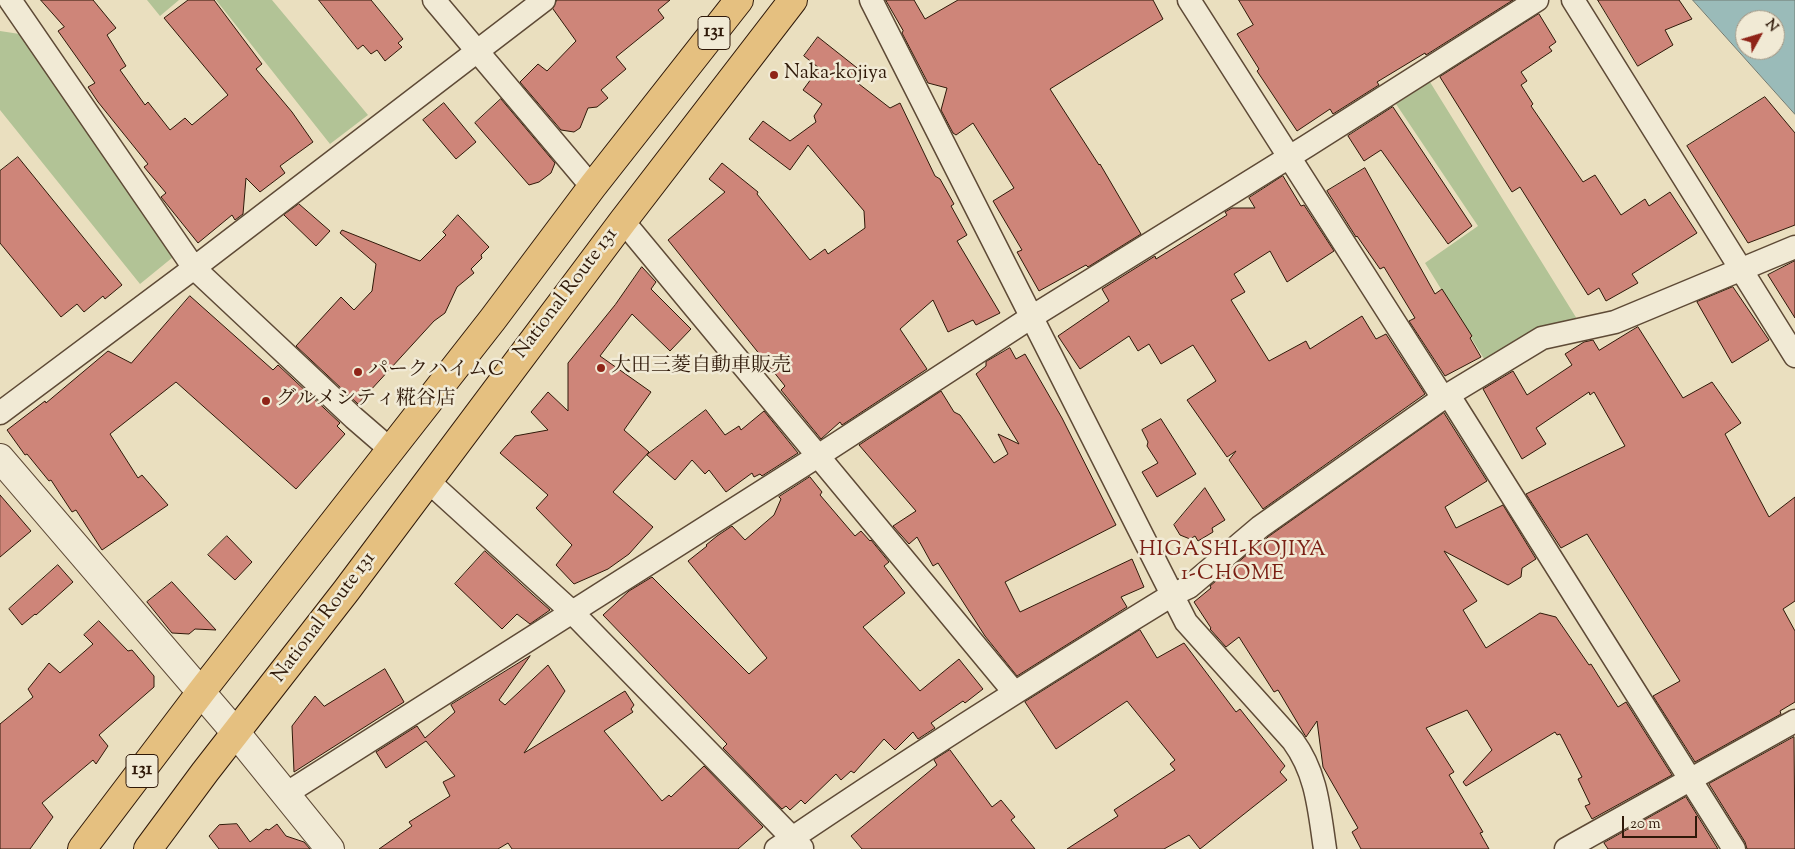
<!DOCTYPE html>
<html>
<head>
<meta charset="utf-8">
<style>
  body { margin:0 }
  #map { position:relative; width:1795px; height:849px; overflow:hidden; background:#eadfbf; font-family:"Sorts Mill Goudy",serif }
  canvas { display:block }
  .north { position:absolute; left:1735px; top:10px; width:50px; height:50px; box-sizing:border-box; background:#f1ead5; border:1px solid #a39683; border-radius:50%; rotate:51deg; font-size:14px; font-weight:700; line-height:20px; text-align:center; color:#2f1909 }
  .north::after { content:''; display:block; margin:auto; width:18px; height:22px; background:#8f2418; clip-path:polygon(50% 0,100% 100%,50% 72%,0 100%) }
  .scale { position:absolute; left:1622px; top:816px; width:75px; height:22px; box-sizing:border-box; border:2px solid #2f1909; border-top:0; padding-left:6px; font-size:15px; line-height:18px; white-space:nowrap; color:#2f1909; -webkit-text-stroke:4px #f1ead5; paint-order:stroke }
</style>
</head>
<body>
<div id="map">
<canvas width="1795" height="849"></canvas>
<div class="north">N</div>
<div class="scale">20 m</div>
</div>
<script>
const g = document.querySelector('canvas').getContext('2d');
g.lineJoin = 'round';
function fill(path, color) { g.fillStyle = color; g.fill(path, 'evenodd'); }
function stroke(path, color, width, dash) { g.strokeStyle = color; g.lineWidth = width; g.lineCap = dash ? 'butt' : 'round'; g.setLineDash(dash || []); g.stroke(path); }
function write(font, color, halo, rows, align = 'center') {
  g.font = font + ' "Sorts Mill Goudy","Noto Serif JP",serif'; g.lineWidth = 5; g.setLineDash([]); g.textBaseline = 'middle'; g.strokeStyle = halo; g.fillStyle = color; for (const [text, x, y, turn = 0] of rows) {
    g.save(); g.translate(x, y); g.rotate((+turn || 0) * Math.PI / 180); g.textAlign = isNaN(turn) ? turn : align; if (halo) g.strokeText(text, 0, 0); g.fillText(text, 0, 0); g.restore();
  }
}
fill(new Path2D(`
  M147 0H179L160 16Z
  M216 0H272L368 115 330 144Z
  M0 31 26 35 178 253 140 284 0 110Z
  M1430 82 1577 319 1543 328 1486 362 1425 263 1478 226 1396 104Z`), '#b2c396');
const water = new Path2D(`
  M1693 0H1795V114ZM1745 20H1775V50H1745Z`);
fill(water, '#9abbb9');
stroke(water, '#6f7a73', 1);
const building = new Path2D(`
  M41 0H93L116 28 107 35 126 66 120 70 145 105 148 102 170 130 185 118 192 125 228 95 164 18 188 0H214L262 64 256 69 292 112 313 142 280 166 285 173 260 192 246 178 243 214 235 220 232 215 198 243 161 197 166 193 144 167 148 164 98 102 88 87 95 83 58 31 64 27Z
  M319 0H371L403 39 398 43 402 47 385 61 377 50 371 54 363 45 358 49Z
  M557 0H670L658 10 664 18 616 57 626 69 601 90 608 98 597 107 588 108 580 128 574 132 561 130 520 82 538 64 547 71 576 41 553 9Z
  M886 0H914L925 19 958 0H1153L1163 19 1050 89 1099 165 1100 164 1141 234 1088 267 1086 265 1039 291 1017 252 1022 250 993 201 1014 188 973 123 956 135 953 133 941 110 947 88 928 83 902 33 903 31Z
  M1239 0H1513L1426 55 1425 53 1377 82 1379 85 1333 114 1330 109 1297 131 1257 71 1259 69 1237 34 1253 25Z
  M1598 0H1679L1692 19 1665 30 1673 45 1638 66Z
  M1539 14 1556 42 1549 47 1552 51 1521 72 1527 81 1521 85 1533 104 1531 106 1583 182 1595 175 1621 215 1645 199 1649 206 1670 192 1697 233 1632 274 1638 283 1606 301 1599 288 1588 295 1520 187 1512 192 1440 77Z
  M818 37 866 75 859 84 890 108 900 103 935 176 940 179 954 204 951 206 967 235 957 241 1000 313 976 325 973 320 948 332 933 300 900 329 927 369 842 425 840 422 821 439 781 390 785 386 668 240 725 192 709 179 722 163 758 192 757 194 810 260 825 249 828 254 865 228 864 211 808 145 790 170 749 139 763 121 790 141 816 122 814 116 822 104 803 90 819 68 804 56Z
  M1765 97 1795 133V225L1748 243 1687 146Z
  M501 99 555 163 551 173 539 182 529 185 475 123Z
  M444 103 476 142 456 159 423 120Z
  M1393 107 1472 226 1448 244 1381 150 1364 161 1348 136Z
  M18 157 122 285 105 299 103 296 84 312 77 304 61 317 0 243V171Z
  M1365 168 1435 294 1442 289 1472 336 1470 338 1481 357 1445 376 1409 321 1415 318 1384 267 1380 269 1357 236 1356 237 1327 191Z
  M1283 176 1301 206 1304 205 1334 251 1287 282 1270 251 1234 274 1245 292 1231 300 1269 361 1306 341 1310 349 1362 316 1376 339 1386 334 1425 394 1263 509 1229 460 1236 451 1227 457 1187 400 1216 381 1193 345 1161 364 1149 344 1138 351 1129 336 1080 369 1058 336 1109 301 1102 289 1155 256 1156 259 1227 215 1225 212 1232 208H1255L1249 198Z
  M299 204 330 231 316 246 284 215Z
  M458 215 489 247 481 255 482 258 471 269 474 273 457 287 445 313 434 321 358 404 296 346 341 297 354 310 372 291 376 264 340 233 342 230 420 261 446 235 443 232Z
  M1795 261V318L1768 275Z
  M642 267 656 282 651 289 691 329 670 351 632 314 600 356 651 392 624 430 649 452 613 492 653 527 629 554 608 569 574 584 556 565 572 545 536 508 548 495 500 453 515 436 548 430 531 412 548 392 568 411V363L615 305Z
  M1733 287 1769 340 1732 363 1697 302Z
  M190 296 273 370 278 365 340 423 337 426 345 434 296 489 176 382 110 434 138 478 142 475 168 505 102 550 76 510 72 512 51 480 49 481 27 454 25 455 7 430 45 401 46 403 108 351 131 363Z
  M1638 327 1683 398 1712 382 1741 423 1725 434 1769 517 1795 497V601L1783 609 1795 631V702L1780 711 1781 714 1695 762 1653 696 1680 681 1587 534 1561 548 1526 494 1625 446 1594 392 1590 395 1589 392 1536 428 1546 444 1522 459 1483 389 1513 371 1527 395 1572 365 1565 354 1584 342 1593 340 1599 350Z
  M1010 348 1016 359 1025 354 1062 418 1116 525 1005 582 1020 612 1132 559 1144 587 1121 597 1127 607 1017 676 985 636 938 563 933 566 917 537 909 544 893 526 916 511 859 445 941 391 954 412 960 415 994 463 1008 454 998 434 1019 444 976 374 986 366V362Z
  M706 410 725 435 739 426 741 430 764 411 798 453 762 476 760 474 754 477 752 473 726 492 709 470 705 474 692 460 675 480 647 455Z
  M1444 413 1487 481 1445 507 1456 528 1503 505 1536 559 1522 568 1521 577 1508 585 1444 551 1477 601 1463 610 1486 648 1540 613 1556 617 1589 665 1591 664 1618 707 1626 702 1672 775 1592 819 1585 806 1590 804 1578 779 1582 777 1560 734 1557 735 1555 732 1466 786 1463 782 1492 750 1467 710 1426 728 1454 772 1449 775 1483 832 1480 833 1489 849H1361L1352 832 1358 828 1323 767 1317 721 1306 737 1278 690 1274 692 1239 637 1226 647 1210 629 1211 628 1194 602 1211 588 1210 586 1256 547 1266 541V539L1268 537Z
  M1161 419 1196 474 1157 497 1142 472 1158 463 1147 446 1148 442 1142 430Z
  M810 477 822 492 820 495 855 536 861 531 870 541 871 540 889 562 884 566 905 593 863 627 920 691 959 659 983 689 965 703 963 701 931 723 935 728 918 739 913 732 895 750 884 739 854 773 851 771 841 780 836 774 805 804 801 800 790 810 786 806 782 809 723 748 727 744 603 615 629 591 652 577 749 674 767 658 688 561 707 546 706 545 717 536 732 526 745 540 774 515 781 499 779 497Z
  M1205 488 1225 520 1212 528 1213 532 1198 541 1195 536 1190 539 1180 535 1174 525Z
  M0 495 31 531 0 557Z
  M227 536 252 562 235 580 208 555Z
  M485 551 533 595 550 610 530 624 517 614 502 629 455 584Z
  M58 565 73 582 36 615 35 614 22 625 9 609Z
  M172 582 216 630 195 629 189 634 172 633 147 602Z
  M99 621 128 651 132 650 154 676V687L99 735 108 746 96 764 93 760 42 803 53 817 30 849H0V724L33 697 28 689 49 663 60 673 93 644 84 635Z
  M1140 630 1157 658 1184 643 1236 712 1240 709 1285 766 1280 772 1287 780 1200 849 1189 835 1164 849H1067L1118 816 1114 810 1175 770 1170 764 1175 760 1127 701 1056 749 1025 702Z
  M530 656 499 700 505 705 548 665 565 691 524 753 625 691 634 705 631 709 633 712 604 731 662 801 669 795 671 797 704 766 763 827 738 849H512L508 843 498 849H379L412 826 409 822 450 796 443 782 455 776 426 741 386 768 376 752 417 726 425 738 455 712 451 705Z
  M385 669 404 702 294 772 292 726 315 696 324 706Z
  M1794 737 1795 849H1747L1745 842 1709 784Z
  M950 750 992 807 1001 800 1015 817 1011 820 1035 849H862L851 836 937 765 934 760Z
  M1686 797 1718 849H1608L1604 843Z
  M237 824 250 842 266 829 269 830 277 824 286 836 304 842 310 849H219L209 836 219 825Z`);
fill(building, '#ce8579');
stroke(building, '#2f1909', 1);
const minor = new Path2D(`
  M10 0 194 268 354 418 391 450
  M434 0 592 187
  M871 0 1186 622 1293 741C1317 774 1319 809 1325 849
  M1189 0 1443 398
  M1573 0 1795 356
  M623 221 1014 692
  M1448 394 1734 849
  M0 413 194 268 544 0
  M428 481 572 612 802 848
  M284 795 818 456 1030 318 1307 146 1537 0
  M776 849C906 761 1038 677 1172 595L1189 587 1260 527 1443 398 1542 338 1615 322 1795 247
  M1566 849 1795 721`);
const tertiary = new Path2D(`
  M0 458 236 733 330 849`);
const trunk = new Path2D(`
  M82 849 201 692 493 319 592 187 739 0
  M148 849 205 772 346 591 623 221 793 0`);
stroke(minor, '#5e4a36', 25);
stroke(tertiary, '#5e4a36', 30);
stroke(trunk, '#2f1909', 30);
stroke(minor, '#f1ead5', 22);
stroke(tertiary, '#f1ead5', 28);
stroke(trunk, '#e5c080', 28);
for (const [x, y, r, color] of [
  [774,75,5,"#8f2418"],
  [601,368,5,"#8f2418"],
  [358,372,5,"#8f2418"],
  [266,401,5,"#8f2418"]
]) { const dot = new Path2D(); dot.arc(x, y, r, 0, 2 * Math.PI); g.fillStyle = color; g.fill(dot); stroke(dot, '#f1ead5', 2); }
for (const [x, y, w] of [
  [714,33,32],
  [142,771,32]
]) { const box = new Path2D(); box.roundRect(x - w / 2, y - 16.5, w, 33, 4); g.fillStyle = '#f1ead5'; g.fill(box); stroke(box, '#2f1909', 1); }
write('bold 19px', '#2f1909', null, [
  ["131",714,33],
  ["131",142,771]
]);
write('20px', '#2f1909', '#f1ead5', [
  ["Naka-kojiya",784,75],
  ["大田三菱自動車販売",611,368],
  ["パークハイムC",368,372],
  ["グルメシティ糀谷店",276,401]
], 'left');
write('20px', '#2f1909', '#f1ead5', [
  ["National Route 131",567,294,-53],
  ["National Route 131",325,618,-53]
]);
g.letterSpacing = '1px';
write('21px', '#7a1f14', '#f1ead5', [
  ["HIGASHI-KOJIYA",1233,551],
  ["1-CHOME",1233,575]
]);
g.letterSpacing = '0px';
</script>
</body>
</html>
